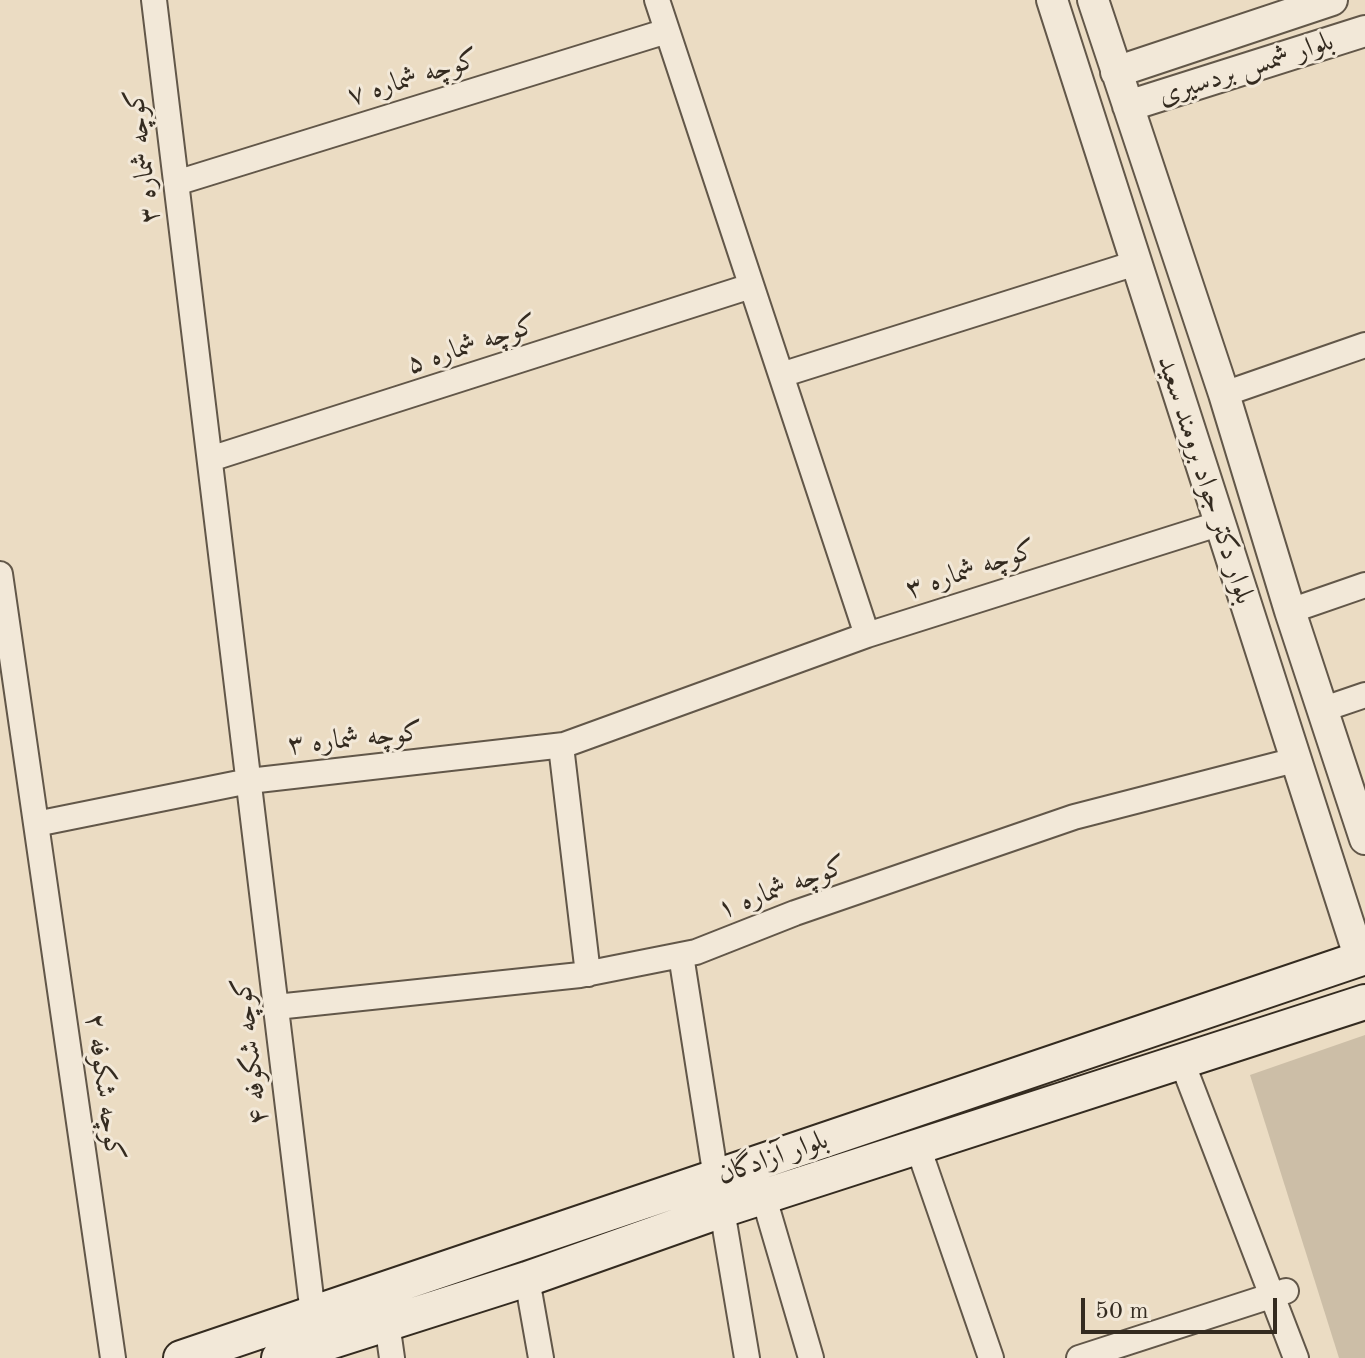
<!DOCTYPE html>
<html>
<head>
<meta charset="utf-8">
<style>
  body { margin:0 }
  #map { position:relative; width:1365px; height:1358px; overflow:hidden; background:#ebdcc3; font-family:"Old Standard TT",serif }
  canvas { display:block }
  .scale { position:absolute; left:1081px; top:1298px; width:196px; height:36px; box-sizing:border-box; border:4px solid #342b20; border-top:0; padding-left:10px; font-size:24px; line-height:28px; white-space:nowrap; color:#342b20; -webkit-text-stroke:6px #f2e8d8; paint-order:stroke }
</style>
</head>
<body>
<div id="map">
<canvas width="1365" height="1358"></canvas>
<div class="scale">50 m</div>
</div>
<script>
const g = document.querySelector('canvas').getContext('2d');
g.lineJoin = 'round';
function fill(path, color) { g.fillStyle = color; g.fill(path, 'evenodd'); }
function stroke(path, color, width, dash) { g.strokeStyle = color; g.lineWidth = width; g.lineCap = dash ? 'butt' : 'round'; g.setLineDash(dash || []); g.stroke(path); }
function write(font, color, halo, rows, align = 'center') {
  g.font = font + ' "Old Standard TT",Amiri,serif'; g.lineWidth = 6; g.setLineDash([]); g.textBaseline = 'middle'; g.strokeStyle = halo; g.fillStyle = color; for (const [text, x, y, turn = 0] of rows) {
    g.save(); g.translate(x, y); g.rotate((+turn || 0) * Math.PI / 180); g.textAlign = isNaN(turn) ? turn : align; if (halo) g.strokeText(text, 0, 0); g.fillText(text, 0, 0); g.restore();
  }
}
fill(new Path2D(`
  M1365 1035V1358H1339L1250 1075Z`), '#ccbea7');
const minor = new Path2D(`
  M154 0 313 1314
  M657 0 867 635
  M176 183 667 31
  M781 375 1136 263
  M1224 394 1365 345
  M210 459 751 286
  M0 574 113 1358
  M1290 611 1365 585
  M1324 709 1365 695
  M561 746 588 974
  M36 824 249 781 564 745 867 635 1218 524
  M681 955 716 1178
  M276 1007 580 975 696 952 795 913 1074 817 1295 760
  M1182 1062 1296 1358
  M918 1147 991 1358
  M764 1198 811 1358
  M722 1210 747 1358
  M527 1279 541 1358
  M387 1323 392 1358
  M1079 1358 1286 1291`);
const tertiary = new Path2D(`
  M1052 0 1360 959
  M1093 0 1224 394 1290 611 1365 839
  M1116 72 1332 0
  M1128 106 1365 31`);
const secondary = new Path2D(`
  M181 1358 1365 957
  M279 1358 527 1279 722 1210 1365 1002`);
stroke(minor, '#625749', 28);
stroke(tertiary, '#625749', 34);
stroke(secondary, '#342b20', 38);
stroke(minor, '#f2e8d8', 24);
stroke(tertiary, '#f2e8d8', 30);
stroke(secondary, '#f2e8d8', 34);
write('28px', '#342b20', '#f2e8d8', [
  ["بلوار شمس بردسیری",1246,69,-18],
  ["کوچه شماره ۷",413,78,-17],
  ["کوچه شماره ۳",143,156,-97],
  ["کوچه شماره ۵",472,345,-18],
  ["بلوار دکتر جواد برومند سعید",1205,480,72],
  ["کوچه شماره ۳",971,570,-18],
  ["کوچه شماره ۳",355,739,-6],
  ["کوچه شماره ۱",782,888,-20],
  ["کوچه شکوفه ۴",251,1051,-97],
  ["کوچه شکوفه ۲",104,1087,82],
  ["بلوار آزادگان",773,1158,-19]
]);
</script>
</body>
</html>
